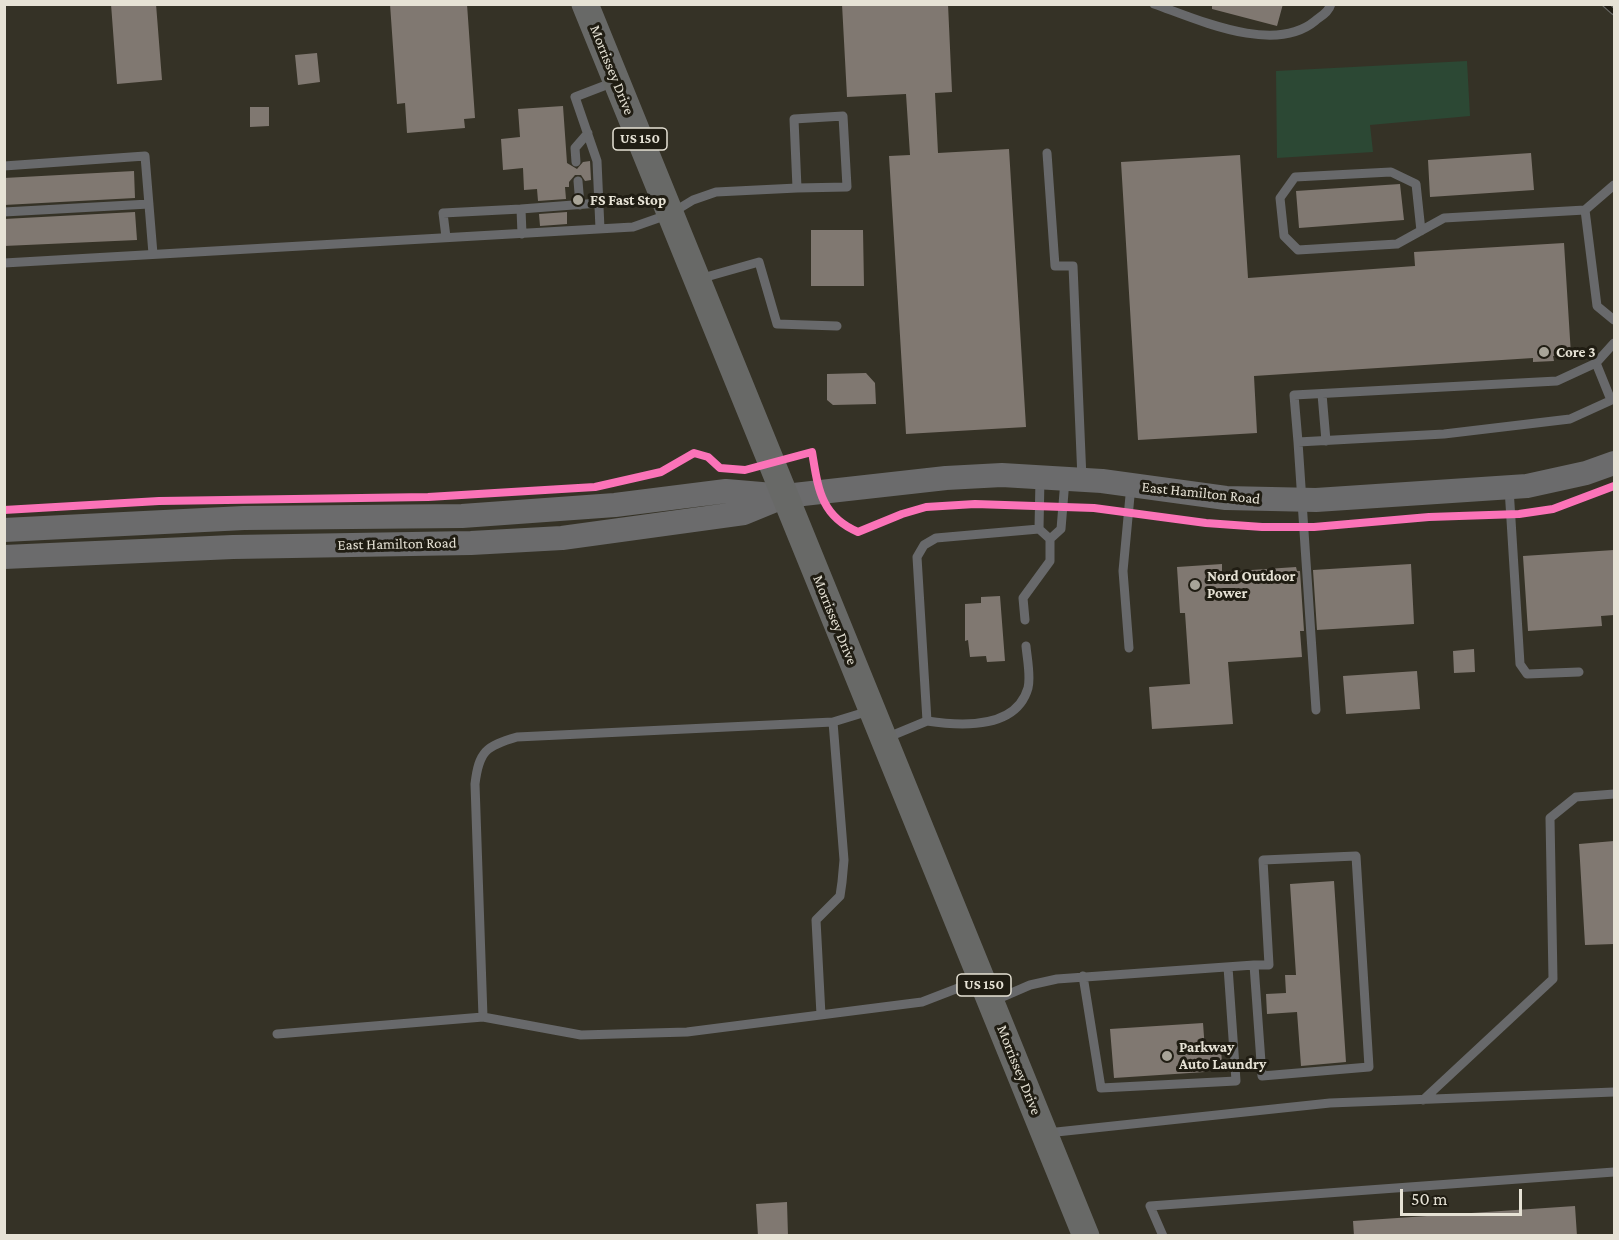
<!DOCTYPE html>
<html>
<head>
<meta charset="utf-8">
<style>
  body { margin:0 }
  #map { position:relative; width:1619px; height:1240px; overflow:hidden; background:#353226; font-family:"Crimson Pro",serif }
  canvas { display:block }
  .frame { position:absolute; inset:0; border:6px solid #e6e2d5; pointer-events:none }
  .scale { position:absolute; left:1400px; top:1189px; width:122px; height:27px; box-sizing:border-box; border:3px solid #e6e2d5; border-top:0; padding-left:8px; font-size:18px; line-height:21px; white-space:nowrap; color:#e6e2d5; -webkit-text-stroke:4px #201d13; paint-order:stroke }
</style>
</head>
<body>
<div id="map">
<canvas width="1619" height="1240"></canvas>
<div class="frame"></div>
<div class="scale">50 m</div>
</div>
<script>
const g = document.querySelector('canvas').getContext('2d');
g.lineJoin = 'round';
function fill(path, color) { g.fillStyle = color; g.fill(path, 'evenodd'); }
function stroke(path, color, width, dash) { g.strokeStyle = color; g.lineWidth = width; g.lineCap = dash ? 'butt' : 'round'; g.setLineDash(dash || []); g.stroke(path); }
function write(font, color, halo, rows, align = 'center') {
  g.font = font + ' "Crimson Pro",serif'; g.lineWidth = 6; g.setLineDash([]); g.textBaseline = 'middle'; g.strokeStyle = halo; g.fillStyle = color; for (const [text, x, y, turn = 0] of rows) {
    g.save(); g.translate(x, y); g.rotate((+turn || 0) * Math.PI / 180); g.textAlign = isNaN(turn) ? turn : align; if (halo) g.strokeText(text, 0, 0); g.fillText(text, 0, 0); g.restore();
  }
}
fill(new Path2D(`
  M1467 61 1470 116 1370 125 1373 152 1277 158 1276 71Z`), '#2c4834');
fill(new Path2D(`
  M111 4H156L162 80 117 84Z
  M390 4H467L475 118 464 119 465 128 407 133 405 103 397 104Z
  M842 4H948L952 92 935 93 938 153 1009 149 1026 427 906 434 889 156 910 155 906 94 847 97Z
  M1212 4H1283L1277 26 1212 9Z
  M317 53 320 82 298 85 295 55Z
  M563 106 567 163 577 169 583 162 590 161 591 180 585 181 581 175H575L569 182V187H565L566 199 538 201 537 189 524 190 523 168 503 170 501 139 520 137 518 109Z
  M250 107H269V126L250 127Z
  M1531 153 1534 190 1430 197 1428 160Z
  M1240 155 1248 278 1415 266 1414 252 1564 243 1571 355 1553 356 1554 361 1533 362V358L1254 376 1257 433 1138 440 1121 162Z
  M134 171 135 198 4 205V178Z
  M1400 184 1404 220 1299 228 1296 191Z
  M135 212 137 240 4 246V219Z
  M567 212V224L540 226 539 214Z
  M811 230H863L864 286H811Z
  M866 373 875 383 876 404 833 405 827 400V374Z
  M1614 550V615L1601 616 1602 626 1528 631 1523 556Z
  M1222 564V572L1296 567 1297 571H1300L1304 631H1300L1302 657 1228 662 1233 724 1152 729 1149 687 1190 684 1185 613H1180L1177 567Z
  M1411 564 1414 624 1317 630 1313 570Z
  M1000 596 1005 661 987 662 986 656 970 657 968 640 965 641V604L981 603V597Z
  M1474 649 1475 672 1454 673 1453 651Z
  M1417 671 1420 709 1346 714 1343 676Z
  M1614 841V944L1585 945 1579 844Z
  M1334 881 1346 1062 1301 1066 1297 1012 1267 1014 1266 994 1286 993 1285 975H1296L1290 884Z
  M1203 1023 1205 1050 1221 1049 1222 1063 1205 1064V1072L1114 1078 1110 1029Z
  M787 1202 788 1236H758L756 1204Z
  M1575 1206 1577 1236H1354L1353 1221Z`), '#807871');
stroke(new Path2D(`
  M1154 4C1197 19 1274 55 1315 21 1321 16 1329 12 1331 4
  M1047 153 1055 266H1073L1082 479
  M576 162 575 148 588 133
  M4 166 145 156 153 254
  M578 181 580 205
  M1585 210 1614 185
  M4 212 149 204
  M600 229 597 161 575 97 614 82
  M1421 231 1416 184 1391 172 1295 177 1280 198 1284 236 1298 250 1397 244 1444 218 1585 210 1597 306 1614 320
  M522 234 521 209 599 203
  M446 237 443 213 521 209
  M4 263 633 227 670 214 693 200 716 192 797 188 794 119 843 116 847 187 797 188
  M699 279 759 262 777 324 837 326
  M1596 363 1611 400
  M1322 394 1326 441
  M1298 442 1294 395 1557 381 1596 363 1614 343
  M1040 478 1039 529 1050 539 1061 529 1065 480
  M1509 488 1520 664 1527 674 1579 672
  M1025 620 1023 598 1050 561V539
  M1129 648 1123 571 1131 485
  M1316 710 1298 442 1444 434 1570 419 1614 399
  M927 721C960 726 1016 730 1028 688 1031 676 1027 658 1026 646
  M886 738 927 721 917 557 924 545 936 538 1039 529
  M1083 976 1101 1088 1236 1081 1228 967
  M993 1001 1030 985 1057 979 1254 965 1262 1076 1369 1067 1356 856 1263 860 1269 965H1254
  M821 1015 816 920 840 896 842 882 844 860 833 722
  M483 1017 475 784C479 751 486 746 517 737L833 722 869 711
  M277 1034 483 1017 581 1035 687 1032 922 1002 979 980
  M1423 1100 1553 979 1550 818 1576 797 1614 794
  M1047 1133 1330 1103 1614 1092
  M1163 1236 1150 1206 1614 1172`), '#68696b', 9);
stroke(new Path2D(`
  M4 530 244 518 462 516 615 505 726 491 785 496 946 478 1002 475 1102 481 1226 498 1316 500 1527 486 1586 473 1614 463
  M4 557 233 547 471 543 562 538 744 513 783 497`), '#6b6b6c', 24);
stroke(new Path2D(`
  M585 4 1086 1236`), '#686967', 27);
const rail = new Path2D(`
  M1605 4 1614 12`);
stroke(rail, '#686865', 7);
stroke(rail, '#201d13', 4.5, [14]);
stroke(new Path2D(`
  M4 510 159 501 428 497 595 487 661 472 694 453 708 457 720 468 745 470 812 452C818 487 820 516 858 532L902 514 926 507 975 504 1094 508 1206 523 1262 527H1314L1429 517 1519 514 1553 509 1614 486`), '#fb73b8', 8);
for (const [x, y, r, color] of [
  [578,200,6,"#a8a498"],
  [1544,352,6,"#a8a498"],
  [1195,585,6,"#a8a498"],
  [1167,1056,6,"#a8a498"]
]) { const dot = new Path2D(); dot.arc(x, y, r, 0, 2 * Math.PI); g.fillStyle = color; g.fill(dot); stroke(dot, '#201d13', 2); }
for (const [x, y, w] of [
  [640,139,54],
  [984,985,54]
]) { const box = new Path2D(); box.roundRect(x - w / 2, y - 11, w, 22, 4.5); g.fillStyle = '#201d13'; g.fill(box); stroke(box, '#e6e2d5', 1.5); }
write('bold 14px', '#e6e2d5', null, [
  ["US 150",640,139],
  ["US 150",984,985]
]);
write('15px', '#e6e2d5', '#201d13', [
  ["Morrissey Drive",612,70,68],
  ["East Hamilton Road",1201,493,6],
  ["East Hamilton Road",397,544,-1],
  ["Morrissey Drive",835,620,68],
  ["Morrissey Drive",1019,1070,68]
]);
write('bold 15px', '#e6e2d5', '#201d13', [
  ["FS Fast Stop",590,200],
  ["Core 3",1556,352],
  ["Nord Outdoor",1207,576],
  ["Power",1207,593],
  ["Parkway",1179,1047],
  ["Auto Laundry",1179,1064]
], 'left');
</script>
</body>
</html>
